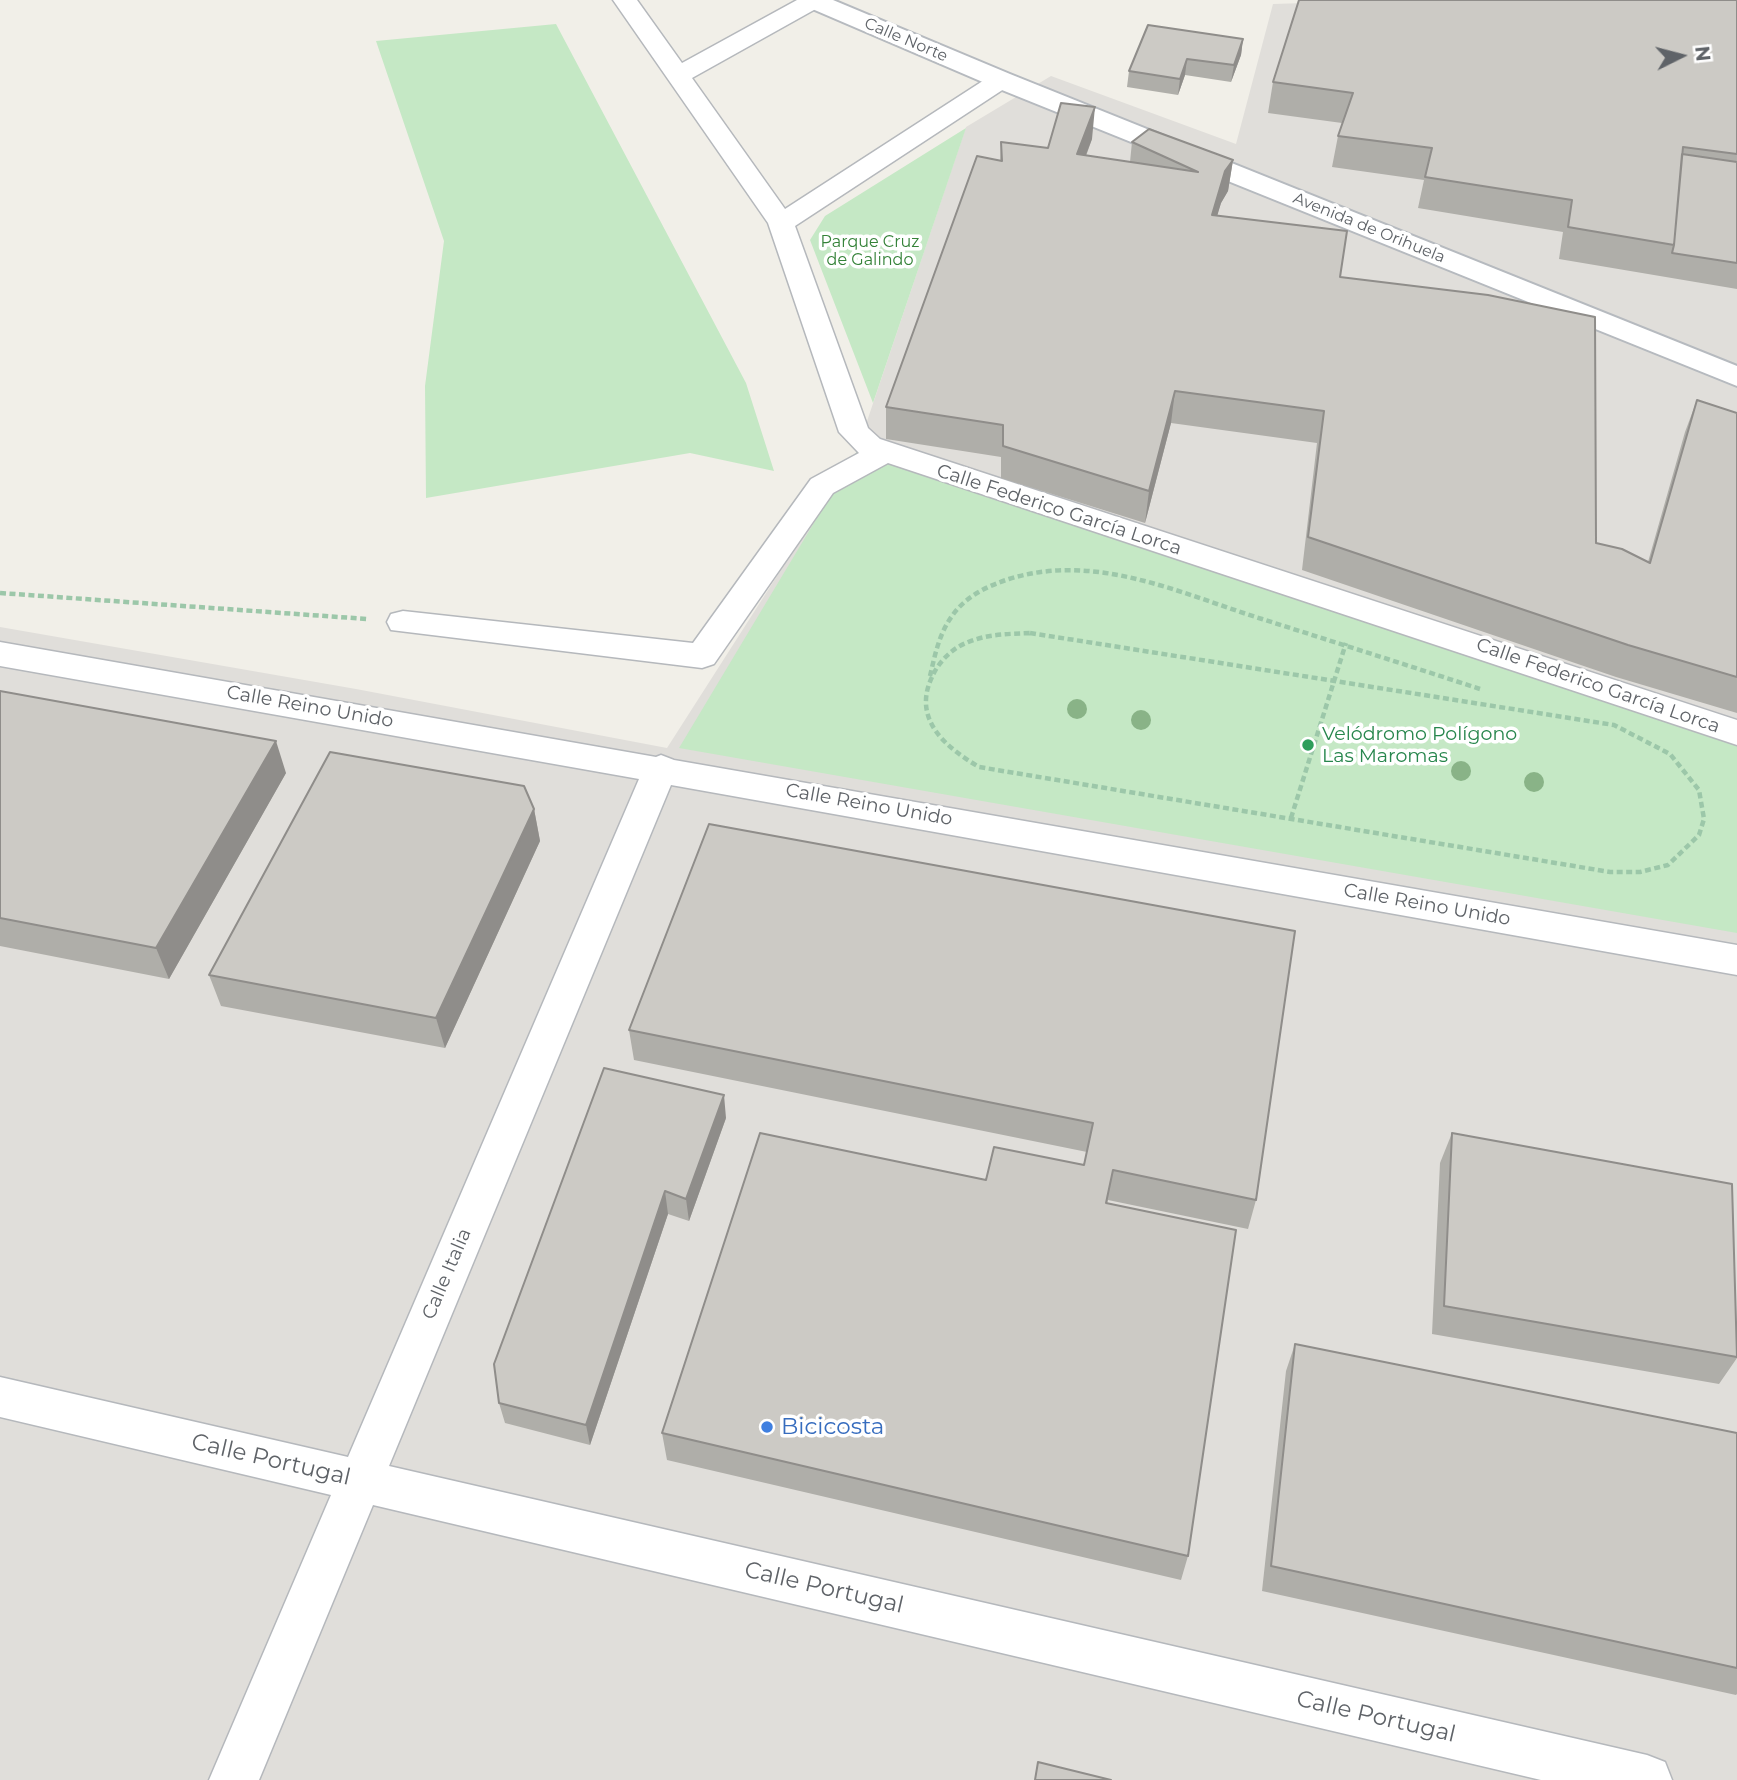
<!DOCTYPE html>
<html>
<head>
<meta charset="utf-8">
<style>
  body { margin:0 }
  #map { position:relative; width:1737px; height:1780px; overflow:hidden; background:#f1efe8; font-family:Montserrat,sans-serif }
  canvas { display:block }
  .north { position:absolute; left:1646px; top:21px; width:70px; height:70px; -webkit-text-stroke:5px #fff; paint-order:stroke; rotate:84deg; font-size:19px; font-weight:700; line-height:28px; text-align:center; color:#5f6368 }
  .north::after { content:''; display:block; margin:auto; width:24px; height:32px; background:#5f6368; clip-path:polygon(50% 0,100% 100%,50% 72%,0 100%) }
</style>
</head>
<body>
<div id="map">
<canvas width="1737" height="1780"></canvas>
<div class="north">N</div>
</div>
<script>
const g = document.querySelector('canvas').getContext('2d');
g.lineJoin = 'round';
function fill(path, color) { g.fillStyle = color; g.fill(path, 'evenodd'); }
function stroke(path, color, width, dash) { g.strokeStyle = color; g.lineWidth = width; g.lineCap = dash ? 'butt' : 'round'; g.setLineDash(dash || []); g.stroke(path); }
function write(font, color, halo, rows, align = 'center') {
  g.font = font + ' Montserrat,sans-serif'; g.lineWidth = 7; g.setLineDash([]); g.textBaseline = 'middle'; g.strokeStyle = halo; g.fillStyle = color; for (const [text, x, y, turn = 0] of rows) {
    g.save(); g.translate(x, y); g.rotate((+turn || 0) * Math.PI / 180); g.textAlign = isNaN(turn) ? turn : align; if (halo) g.strokeText(text, 0, 0); g.fillText(text, 0, 0); g.restore();
  }
}
fill(new Path2D(`
  M1403 0H1737V1780H0V627L356 689 667 748 857 451 966 127 1051 76 1236 144 1273 4Z`), '#e0deda');
fill(new Path2D(`
  M556 24 746 383 774 471 690 453 426 498 425 386 444 241 376 41Z
  M966 128 873 403 810 240 825 216Z
  M857 451 1737 745V933L679 748Z`), '#c5e8c5');
const street = new Path2D(`
  M613 0H637L682 63 797 0H824L821 6 692 78 785 209 992 75 1001 73 1010 75 1013 80 1010 85 795 226 868 428 880 439 1737 720V745L888 463 833 493 714 664 702 668 391 630 387 622 391 614 403 611 693 643 811 479 859 453 839 432 768 223Z
  M0 642 656 757 661 755 674 760 1737 945V975L671 785 389 1466 1647 1755 1665 1762 1672 1780H1541L373 1505 259 1780H209L331 1495 0 1417V1377L348 1457 639 779 0 666Z`);
const secondary = new Path2D(`
  M800 0H833L1010 74 1737 366V386L992 86 803 5Z`);
stroke(street, '#b5b8bc', 3);
stroke(secondary, '#b6babf', 4);
stroke(new Path2D(`
  M0 593 367 619
  M1030 633 1614 725 1670 754 1699 790 1704 819 1699 835 1668 865 1640 872H1610L979 767C945 747 912 719 932 677 938 663 951 649 966 643 986 634 1008 634 1030 633Z
  M930 676C935 655 939 634 952 616 965 597 987 586 1009 579 1096 552 1179 593 1262 619 1334 642 1407 665 1480 689
  M1291 818 1346 643`), '#9cc7a9', 4.5, [6, 3.5]);
fill(street, '#fff');
fill(secondary, '#fff');
g.fillStyle = '#89b387';
for (const [x, y] of [
  [1077,709],
  [1141,720],
  [1461,771],
  [1534,782]
]) { g.beginPath(); g.arc(x, y, 10, 0, 2 * Math.PI); g.fill(); }
fill(new Path2D(`
  M1737 0V289L1559 259 1563 232 1418 208 1424 180 1332 167 1338 136 1342 123 1268 113 1273 82Z
  M1243 39 1241 55 1231 82 1185 75 1178 95 1127 87 1129 71Z
  M1092 139 1086 156 1130 162 1132 142 1233 160 1228 191 1221 203 1217 215 1340 277 1596 543 1648 562 1685 432 1697 400 1737 413V713L1616 677 1302 570 1317 443 1171 423 1145 523 1001 478V457L886 439V407L1000 161 1001 142 1048 148Z
  M0 691 286 773 169 979 0 946Z
  M534 809 540 841 445 1048 221 1006 209 975Z
  M709 824 1256 1200 1248 1229 1108 1200 1107 1204 1188 1556 1181 1580 667 1460 662 1433 986 1180 1084 1165 1087 1152 634 1060 629 1030Z
  M726 1118 689 1221 668 1214 590 1445 505 1423 499 1403 494 1364Z
  M1452 1133 1737 1331V1358L1719 1384 1432 1334 1440 1163Z
  M1295 1344 1737 1433V1694L1736 1695 1262 1591 1286 1371Z`), '#afaea9');
fill(new Path2D(`
  M1243 39 1241 55 1231 82 1234 65Z
  M1187 59 1185 75 1178 95 1180 79Z
  M1095 107 1092 139 1074 186 1077 154Z
  M1233 160 1228 191 1221 203 1208 247 1212 215 1225 171Z
  M1175 391 1171 423 1145 523 1149 491Z
  M276 741 286 773 169 979 156 948Z
  M534 809 540 841 445 1048 436 1018Z
  M724 1095 726 1118 689 1221 686 1199Z
  M665 1191 668 1214 590 1445 586 1425Z`), '#8f8d8a');
const building = new Path2D(`
  M1299 0H1737V154L1683 147 1674 245 1568 227 1572 200 1425 177 1432 148 1338 136 1353 93 1273 82Z
  M1148 25 1243 39 1234 65 1187 59 1180 79 1129 71Z
  M1061 103 1095 107 1077 154 1198 172 1132 142 1149 129 1233 160 1225 171 1212 215 1347 231 1340 277 1488 295 1595 317 1596 543 1622 549 1650 563 1697 400 1737 413V677L1628 645 1308 537 1324 411 1175 391 1149 491 1003 446V425L886 407 977 156 1002 161 1001 142 1048 148Z
  M1682 154 1737 162V263L1672 253 1674 245Z
  M0 691 276 741 156 948 0 918Z
  M330 752 524 786 534 809 436 1018 209 975Z
  M709 824 1295 931 1256 1200 1113 1170 1106 1203 1236 1230 1188 1556 662 1433 760 1133 986 1180 994 1147 1084 1165 1093 1123 629 1030Z
  M604 1068 724 1095 686 1199 665 1191 586 1425 499 1403 494 1364Z
  M1452 1133 1732 1184 1737 1357 1444 1306Z
  M1295 1344 1737 1433V1668L1271 1566Z
  M1038 1762 1111 1780H1035Z`);
fill(building, '#cccac5');
stroke(building, '#8f8d8a', 2);
for (const [x, y, r, color] of [
  [1308,745,7,"#2e9e5b"],
  [767,1427,7,"#3f7fe0"]
]) { const dot = new Path2D(); dot.arc(x, y, r, 0, 2 * Math.PI); g.fillStyle = color; g.fill(dot); stroke(dot, '#fff', 2.5); }
write('16px', '#5f6368', '#fff', [
  ["Calle Norte",906,40,23],
  ["Avenida de Orihuela",1369,228,22]
]);
write('16px', '#348238', '#fff', [
  ["Parque Cruz",870,242],
  ["de Galindo",870,260]
]);
write('19px', '#5f6368', '#fff', [
  ["Calle Federico García Lorca",1059,510,18],
  ["Calle Federico García Lorca",1598,686,19],
  ["Calle Reino Unido",310,707,10],
  ["Calle Reino Unido",869,805,10],
  ["Calle Reino Unido",1427,905,10],
  ["Calle Italia",447,1274,-67]
]);
write('19px', '#27864d', '#fff', [
  ["Velódromo Polígono",1322,734],
  ["Las Maromas",1322,756]
], 'left');
write('23px', '#366cbe', '#fff', [
  ["Bicicosta",781,1427]
], 'left');
write('23px', '#5f6368', '#fff', [
  ["Calle Portugal",271,1460,13],
  ["Calle Portugal",824,1588,13],
  ["Calle Portugal",1376,1717,13]
]);
</script>
</body>
</html>
